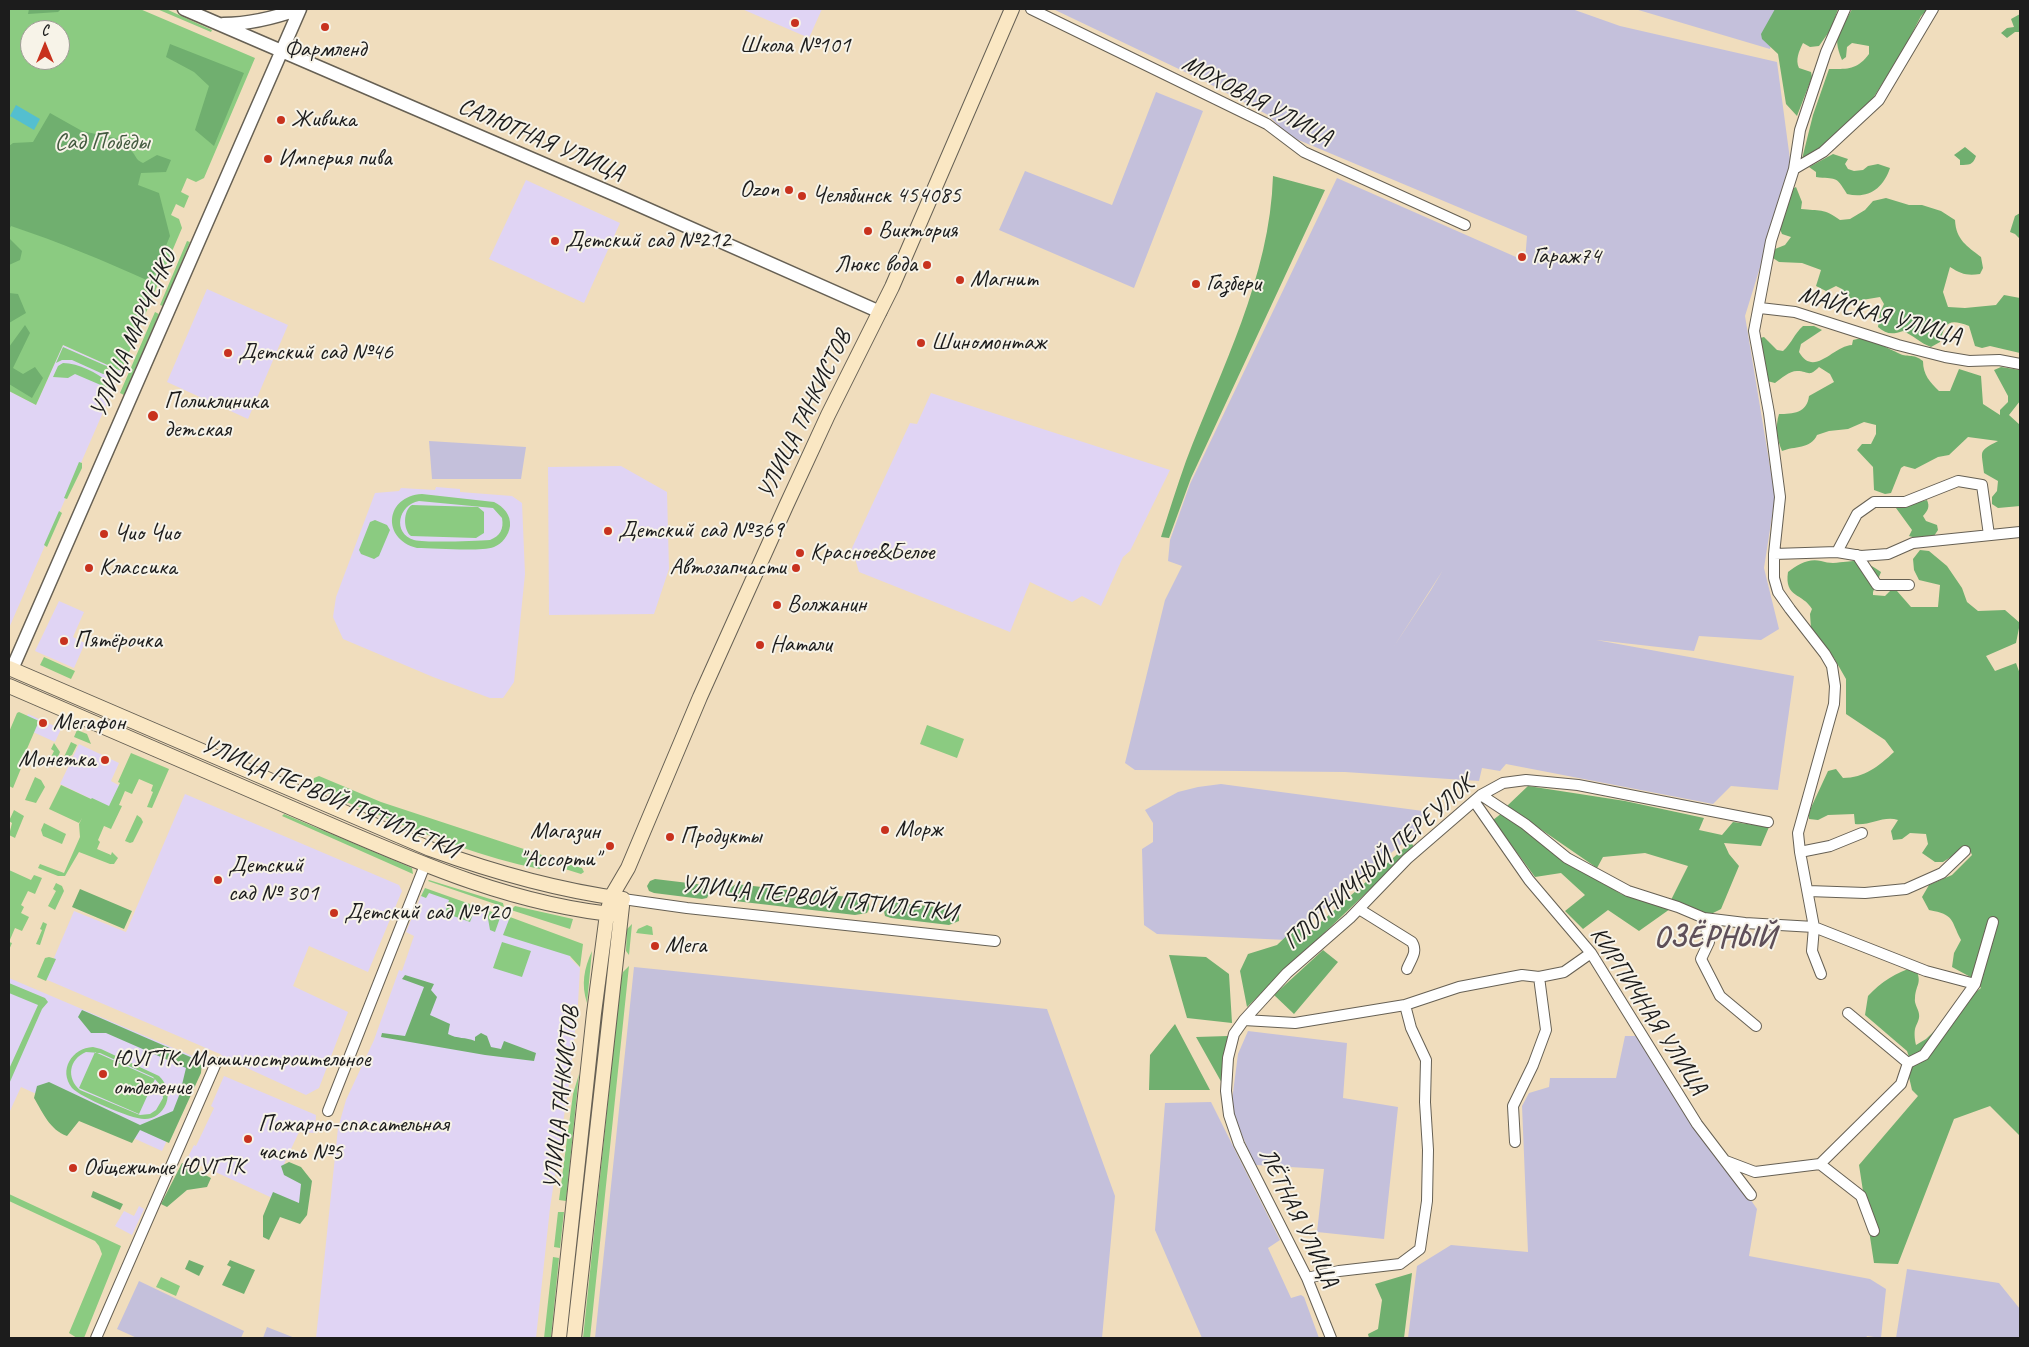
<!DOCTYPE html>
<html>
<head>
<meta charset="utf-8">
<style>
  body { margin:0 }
  #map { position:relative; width:2029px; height:1347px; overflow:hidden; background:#f0ddbd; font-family:Caveat,sans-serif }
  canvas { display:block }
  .frame { position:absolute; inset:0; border:10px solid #1c1c1c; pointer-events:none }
  .north { position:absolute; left:20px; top:20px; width:50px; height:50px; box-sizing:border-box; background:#f7f3e8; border:1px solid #9f9d96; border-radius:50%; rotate:0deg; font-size:14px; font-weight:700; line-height:20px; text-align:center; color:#1c1c1c }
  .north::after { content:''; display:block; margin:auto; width:18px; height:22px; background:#c8321e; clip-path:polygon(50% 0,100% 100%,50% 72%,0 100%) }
</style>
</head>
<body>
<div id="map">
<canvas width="2029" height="1347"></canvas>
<div class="frame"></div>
<div class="north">С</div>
</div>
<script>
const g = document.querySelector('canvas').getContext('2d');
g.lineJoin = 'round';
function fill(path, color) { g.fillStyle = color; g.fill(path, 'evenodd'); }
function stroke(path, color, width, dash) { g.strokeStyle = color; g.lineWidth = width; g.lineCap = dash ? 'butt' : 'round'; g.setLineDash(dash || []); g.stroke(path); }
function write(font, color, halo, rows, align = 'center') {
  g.font = font + ' Caveat,sans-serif'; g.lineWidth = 4; g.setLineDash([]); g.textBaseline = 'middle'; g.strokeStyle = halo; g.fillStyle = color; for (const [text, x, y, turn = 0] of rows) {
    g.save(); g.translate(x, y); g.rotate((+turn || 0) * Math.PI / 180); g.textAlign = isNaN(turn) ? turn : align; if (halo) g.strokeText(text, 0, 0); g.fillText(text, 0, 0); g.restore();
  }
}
fill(new Path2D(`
  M742 9H822L809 38Z
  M526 180 620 223 584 303 489 259Z
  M207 289 288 325 248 419 167 382Z
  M63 345 121 371 9 628V391L36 405Z
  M931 393 1170 470 1130 551 1123 557 1101 606 1082 596 1072 602 1030 582 1010 632 859 572 852 548 910 423 917 424Z
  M621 466 667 492 669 569 654 614 549 615 548 467Z
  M436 487 460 489V492L512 496 522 503 525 574 514 682 503 698H490L433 677 343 639 333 617 336 597 375 493 399 491 401 488 435 490Z
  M59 601 84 612 73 637 85 643 74 668 35 651Z
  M28 714 61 729 55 742 22 727Z
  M79 744 119 763 111 781 120 786 110 808 60 784Z
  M185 794 399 885 402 891 368 972 309 946 293 986 348 1012 319 1088 306 1095 225 1058 220 1054 45 979 74 911 126 932Z
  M424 889 575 942 570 958 580 968 578 1004 570 1077 550 1208 536 1338H316L338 1128 346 1100 374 1040 399 970 402 971 414 936 406 932Z
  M9 978 204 1061 162 1151 21 1087 9 1113Z
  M224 1076 316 1115 315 1133 299 1132 284 1164 307 1179 303 1212 187 1159 194 1145 196 1146 214 1108 211 1106Z
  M139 1206 144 1209 132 1235 115 1226 124 1211 134 1216Z`), '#e0d4f4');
fill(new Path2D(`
  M1053 9H1572L1620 26 1777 62 1791 167 1745 316 1775 497 1764 568 1779 629 1761 640 1699 636 1694 651 1596 640 1794 676 1778 790 1731 786 1713 804 1506 764 1500 771 1482 768 1479 781 1345 772 1135 770 1125 763 1165 600 1182 566 1168 561 1170 540 1190 484 1337 178 1525 261 1527 236 1289 136 1268 115 1204 81ZM1443 570 1431 590 1393 648Z
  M1635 9H1778L1770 49Z
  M1156 92 1203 111 1134 288 999 230 1025 171 1112 205Z
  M429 441 526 447 521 479H432Z
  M1221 784 1423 811 1422 827 1287 940 1157 934 1144 925 1142 849 1153 842V823L1145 810 1178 792 1198 787Z
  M634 967 1047 1009 1115 1196 1102 1338H595Z
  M1248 1031 1347 1043 1343 1098 1398 1107 1384 1239 1317 1232 1324 1169 1255 1165 1235 1119 1232 1100 1238 1054Z
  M1625 1036H1640L1757 1209 1749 1256 1870 1279 1886 1289 1881 1338 1867 1336 1866 1338H1408L1417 1266 1451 1245 1528 1252 1522 1106 1529 1093 1549 1087 1550 1078H1616Z
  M1211 1102 1280 1240 1268 1248 1291 1298 1301 1295 1304 1297 1319 1338H1202L1155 1230 1165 1103Z
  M1907 1269 1999 1283 2020 1309V1338H1896Z
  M139 1281 244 1331 241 1338H137L117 1329Z
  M267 1327 295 1338H263Z`), '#c4c0db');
fill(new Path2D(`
  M9 9H140L255 58 204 178 196 182 187 178 181 192 189 196 184 208 176 204 171 215 179 219 182 228 121 371 63 345 36 405 9 391ZM30 30H60V60H30Z
  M157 9H166L212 30 211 32Z
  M187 241 190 242 163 306 160 305Z
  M155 312 159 314 124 395 120 393Z
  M63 347 118 371 115 377 111 372 103 374 72 360H62L56 363Z
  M63 363C79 363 97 373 108 382L114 381 110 389 75 374 68 378 53 377 58 366Z
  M79 462 82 463V468L67 499 64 498Z
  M422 494 494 502C504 507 511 515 510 526 509 535 502 544 494 547 480 552 434 548 417 548 381 539 385 496 422 494ZM419 501 493 508 502 518C504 529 500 536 490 540 475 541 427 543 414 540 392 533 398 505 419 501Z
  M412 505 478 507 484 512V533L476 538 411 536C403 530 403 510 412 505Z
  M59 511 62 513 47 547 44 545Z
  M375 520 387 525 390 530 379 556 374 559 361 554 359 550 370 522Z
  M44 657 75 671 71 679 40 665Z
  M19 712 39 721 20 765 22 766 13 788 9 786V732L17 713Z
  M927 725 964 739 957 758 920 744Z
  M77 730 87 734 91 744 74 737Z
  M71 742 77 745 72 755 63 759Z
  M54 743 60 752 54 766 48 763 54 751 51 749Z
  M131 753 169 769 152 808 147 807 153 792 151 791 153 785 139 779 132 794 125 791 119 805 122 806 111 829 104 826 98 840 100 842 97 849 111 855 112 852 118 858 114 864H110L79 852 65 876H58L38 868 40 864 64 873 80 837 79 824 82 818 79 823 49 809 61 785 91 799 92 798 109 806 120 783 118 782Z
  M319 776 381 802 545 856 540 869C484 858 430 837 377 814 357 806 336 799 318 788L313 781 314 778Z
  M35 777 41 780 45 787 36 803 25 800Z
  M14 810 24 816 15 838 9 835 12 823 9 821Z
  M284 814 412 868 413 874 282 816Z
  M137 815 141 818 143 822 133 842 130 843 125 841Z
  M44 823 66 834 62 844 43 836 41 830Z
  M567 864 582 868 584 872 581 874 565 869 564 866Z
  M9 870 31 880 34 875 42 878 35 894 28 891 21 905 24 907 21 913 29 917 22 931 15 928 9 942 12 943 9 950Z
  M429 880 503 903 504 907 428 881Z
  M56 883 62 886 64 891 55 910 48 906 56 891 53 889Z
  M425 888 501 915 495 932 490 930 487 913 475 909 470 922 445 913 449 900 429 893 426 898 421 896Z
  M515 906 573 919 570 929 511 910Z
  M510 917 583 944 580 967 570 956 503 935Z
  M43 922 47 924 40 945 36 944 42 930 40 929Z
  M632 924 629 955 626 951 627 929Z
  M647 925 652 927 653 935 636 933 638 929Z
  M502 942 531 951 522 977 493 968Z
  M592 951 587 1003C581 984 584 969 592 951Z
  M49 957 56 959 46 981 37 977 45 958Z
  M629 966 590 1338H583L621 978 623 972Z
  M9 983 45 998 48 1002 42 1009 9 1084V1069L38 1005 9 993Z
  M93 1047 101 1049 159 1076C167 1084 170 1094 166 1104 162 1113 154 1119 145 1119 133 1120 80 1097 72 1088 58 1070 72 1048 93 1047ZM86 1052 100 1053 153 1077 162 1087 163 1098 156 1110 150 1114 140 1115 80 1090C66 1078 69 1059 86 1052Z
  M95 1052 155 1079 139 1114 79 1088Z
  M579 1074 566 1201 559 1200 573 1094Z
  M9 1194 121 1246 84 1338H77L69 1333 102 1254 99 1246 95 1241 9 1201Z
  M558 1212H564L560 1248 554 1247Z
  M553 1257 559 1258 551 1338H544Z
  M161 1277 180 1286 176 1296 156 1287Z`), '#8bcb81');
fill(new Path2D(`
  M29 9H61L58 12 28 14Z
  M1775 9H1838L1831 29 1819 46 1810 47 1803 43C1799 51 1795 60 1799 68L1811 72 1812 77 1797 116 1786 104 1778 54 1762 39 1761 34Z
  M1852 9H1928L1921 16 1903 51 1868 106 1824 145 1802 159 1813 115 1829 69C1848 69 1857 70 1869 54V46L1852 43 1847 47 1846 57 1842 60C1831 33 1841 31 1852 9Z
  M2020 14V32H2015L2007 38 2001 33 2007 28 2014 27 2011 19Z
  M170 44 244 73 214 146 195 130 209 86 194 72 166 57Z
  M50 113 82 131 119 139C124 148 130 148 134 154 137 159 137 160 143 163L157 155 171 160 166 172 141 173 138 185 159 193 170 236 151 282C105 261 59 242 11 226L9 230V146L13 143 33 142Z
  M1965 147 1976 156C1973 165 1969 165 1960 165V160L1954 155Z
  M1833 154 1848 159 1845 164 1848 169 1854 171 1863 170 1868 166 1878 164 1890 168C1883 189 1868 199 1847 194 1835 174 1836 180 1816 177V172L1809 167Z
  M1273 176 1325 190 1191 478 1169 538 1161 537C1169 512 1177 486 1186 461 1221 369 1270 277 1273 176Z
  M1796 187 1802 202 1801 209C1819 211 1824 208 1840 220L1850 219 1865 210 1873 201 1886 198 1909 205H1922L1941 211 1955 220C1956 240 1967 246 1981 257L1983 268 1980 274C1967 276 1961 274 1950 267L1943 292 1948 307 1965 308 1996 305 2004 295 2020 298V353L1990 346 1982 348 1975 346 1969 326C1948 318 1945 323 1940 342L1931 347C1920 343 1913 335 1903 331 1892 335 1886 334 1878 327L1880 313 1884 304 1880 297 1856 301 1844 295 1842 289 1836 286 1826 291 1816 286 1821 270 1802 263 1779 262 1773 258 1775 249 1785 245 1791 237 1782 234 1779 227 1792 189Z
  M2020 213V239L2015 234 2010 232 2015 216Z
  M9 238 22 251 20 260 9 265Z
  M9 293 18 294 26 313 9 323Z
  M25 325 30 333 13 368 23 374 35 367 43 378 32 398 9 384V347Z
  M1803 326H1814L1822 330 1801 344 1799 352C1814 378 1833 346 1852 345L1853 340C1857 339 1861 338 1865 339 1873 341 1890 349 1898 353 1907 358 1913 353 1923 361 1923 375 1930 382 1939 391H1950L1959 369 1981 376 1983 404 2000 415V410L2008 402V396L1994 370 2001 367 2020 370V401L2009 415 2020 425V506L1998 508 1992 504V497L1997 491 1998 481 1984 473C1982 450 1977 452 1998 441L1968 437 1949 455 1938 457 1915 469 1904 466 1901 468 1891 493 1885 494 1874 490 1873 467 1857 450 1862 444H1871L1876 434V425L1864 422 1848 429 1829 431 1817 435C1811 449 1794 446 1782 451 1777 439 1775 427 1779 414 1793 414 1807 413 1809 396L1834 382 1830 374 1819 367C1808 378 1809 371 1797 371 1789 371 1782 378 1775 383L1767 381 1760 338 1764 337 1777 350 1783 351C1792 343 1794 334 1803 326Z
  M1927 500C1930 507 1928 510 1923 516L1926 521 1937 525 1938 530 1934 536C1925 537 1918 539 1909 536L1912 530 1896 508Z
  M1920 550 1929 551 1947 566 1962 588 1967 602 1978 611 2005 610 2020 623 2016 643 1986 656 1995 671 2016 663 2020 674V1136L1990 1106 1954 1119 1898 1264 1874 1263 1859 1165 1918 1096 1912 1090 1909 1077 1912 1066 1907 1051 1865 1015 1868 996C1881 982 1896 972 1915 967 1923 984 1916 983 1915 998 1914 1004 1918 1008 1919 1014 1920 1020 1916 1024 1915 1029 1914 1034 1915 1041 1916 1045L1926 1039 1973 994 1981 988 1976 980 1952 967 1954 953 1961 940C1950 919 1955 915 1929 910L1922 897 1929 885 1952 875 1972 855 1968 846 1943 862H1935L1922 853 1928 844 1926 834 1910 833 1902 839 1893 840 1891 831 1898 820C1884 815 1870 826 1855 824L1854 814 1828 815 1818 820 1809 819V812L1828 771 1836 769 1843 778C1864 778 1879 766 1894 752L1885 740 1846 714V679L1834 658 1811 628 1810 614 1812 609C1803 593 1784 598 1788 572 1798 564 1809 558 1821 561 1825 562 1829 563 1833 563 1858 561 1859 557 1881 572L1873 592V595L1885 596 1891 590 1897 591 1911 607H1938L1940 585 1919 580 1914 570 1913 559Z
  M1528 786 1625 801 1704 818 1699 830 1722 835 1733 822 1769 827 1761 846 1724 843 1729 854 1739 866 1721 909 1709 915 1671 900 1688 866 1645 853 1603 857 1597 868 1507 806Z
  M1502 813 1540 841 1621 894 1670 909 1639 931 1608 910 1583 929 1565 911 1585 895 1561 873 1535 877 1493 820Z
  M1411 842 1414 847 1247 1007 1240 971 1248 954 1277 945 1294 929 1312 930Z
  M655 879 705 885 711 890 707 898 702 899 654 893 649 891 647 886 650 881Z
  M736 884 865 899 869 902V909L867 913 855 915 735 901 728 894 729 889Z
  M80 889 132 911 124 929 72 907Z
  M892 902 953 909 959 914V921L949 925 891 918 885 916C883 908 884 903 892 902Z
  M1323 950 1338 962 1294 1014 1274 995Z
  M1169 955 1206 957 1229 974 1232 1023 1187 1018Z
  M405 975 434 984 431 990 437 997 430 1015 450 1024 448 1034C457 1039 466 1037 475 1041V1037L481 1033 487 1036 491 1047 501 1049 504 1041 536 1053 534 1061 485 1055 381 1037 382 1033 405 1036 424 987 402 979Z
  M82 1010 202 1062 201 1073 169 1143 140 1130 132 1143 79 1121 67 1136C50 1130 43 1113 34 1098L37 1086 49 1082 140 1125 173 1111 180 1093 186 1068 106 1033H91L78 1017Z
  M1175 1024 1210 1090H1149L1150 1055Z
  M1228 1036 1223 1085 1196 1037Z
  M289 1162 301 1167 312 1181 307 1215 300 1224 280 1217 269 1240 263 1237V1216L273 1192 299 1203 301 1184 284 1175 281 1166Z
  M182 1163 211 1178 207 1187 187 1190 167 1207 161 1204Z
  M93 1191 123 1204 120 1210 91 1197Z
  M189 1260 204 1266 199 1276 185 1269Z
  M230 1260 255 1270 244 1294 222 1285 231 1267 227 1265Z
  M1412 1273 1404 1338H1369L1368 1334 1378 1329 1382 1300 1375 1284Z`), '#70af6f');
fill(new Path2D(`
  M16 105 40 119 34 130 10 116Z`), '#54bfcf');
const minor = new Path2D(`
  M1031 9 1267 124 1304 152 1465 225
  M1794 169 1823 152 1879 100 1933 9
  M1760 308 1795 312 1898 345 1945 357 1969 361 1999 360 2020 364
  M1837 552 1857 514 1874 502H1905L1958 481 1982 485 1989 535
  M1774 554 1837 552 1861 556 1888 554 1913 543 2020 532
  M1857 555 1877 585H1909
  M1481 795 1525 824 1567 858 1628 891 1678 907 1704 918 1745 923 1814 927 1926 971 1975 984
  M1474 801 1529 880 1591 953 1697 1124 1751 1195
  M1800 852 1830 846 1862 833
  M1808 891 1865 893 1906 889 1942 873 1965 851
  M623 899 687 908 995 941
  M1359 909 1412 942C1418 952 1411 959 1407 969
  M1704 918 1709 942 1701 959 1720 996 1756 1026
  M1821 974 1812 951 1814 927 1800 852 1798 833 1834 704 1835 686 1832 666 1825 654 1790 609 1778 592 1774 578V554L1780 497 1769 413 1754 331 1771 241 1794 169 1800 130 1826 52 1845 9
  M1848 1013 1908 1063
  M1244 1020 1295 1023 1405 1005 1459 987 1522 975 1539 977 1564 972 1591 953
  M328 1111 425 865
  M1515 1142 1513 1106 1533 1065 1546 1030 1539 977
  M1726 1161 1755 1172 1820 1164 1901 1084 1908 1063 1924 1055 1975 984 1993 922
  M1820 1164 1861 1196 1874 1231
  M1307 1278 1339 1271 1400 1264 1420 1249 1427 1201 1428 1150 1425 1102 1426 1060 1411 1028 1405 1005
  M96 1338 216 1063
  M1331 1338 1307 1278 1239 1144 1229 1115 1226 1091 1228 1058 1234 1034 1244 1020 1287 973 1350 918 1407 859 1481 795 1503 783 1526 780 1578 785 1768 822`);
const tertiary = new Path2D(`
  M184 9 618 196 880 312
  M223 24C249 24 274 18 299 9
  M12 669 300 9`);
const secondary = new Path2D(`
  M9 668 430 849C493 872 557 890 623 899
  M9 686C104 728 201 768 296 810 401 855 506 905 621 915
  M559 1338 594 1013 607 914 611 897 628 868 700 697 786 506 828 415 892 287 1012 9
  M574 1338 622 906`);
stroke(minor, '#666054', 12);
stroke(tertiary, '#666054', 15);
stroke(secondary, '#666054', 16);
stroke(minor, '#fff', 10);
stroke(tertiary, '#fff', 12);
stroke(secondary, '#fae7c3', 14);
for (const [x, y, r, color] of [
  [795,23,5,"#c8321e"],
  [325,27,5,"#c8321e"],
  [281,120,5,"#c8321e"],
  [268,159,5,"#c8321e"],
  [789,190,5,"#c8321e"],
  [802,196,5,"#c8321e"],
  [868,231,5,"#c8321e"],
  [555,241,5,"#c8321e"],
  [1522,257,5,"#c8321e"],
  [927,265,5,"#c8321e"],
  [960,280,5,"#c8321e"],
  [1196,284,5,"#c8321e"],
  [921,343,5,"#c8321e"],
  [228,353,5,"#c8321e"],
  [153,416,6,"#c8321e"],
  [608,531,5,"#c8321e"],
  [104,534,5,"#c8321e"],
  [800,553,5,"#c8321e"],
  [89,568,5,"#c8321e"],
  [796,568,5,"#c8321e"],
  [777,605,5,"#c8321e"],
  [64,641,5,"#c8321e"],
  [760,645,5,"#c8321e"],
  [43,723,5,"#c8321e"],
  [105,760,5,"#c8321e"],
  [885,830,5,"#c8321e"],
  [670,837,5,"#c8321e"],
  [610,846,5,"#c8321e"],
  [218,880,5,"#c8321e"],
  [334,913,5,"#c8321e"],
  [655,946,5,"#c8321e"],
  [103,1074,5,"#c8321e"],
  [248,1139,5,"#c8321e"],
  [73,1168,5,"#c8321e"]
]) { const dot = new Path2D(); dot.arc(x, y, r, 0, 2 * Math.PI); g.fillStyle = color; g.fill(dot); stroke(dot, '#f7f3e8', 2); }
write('24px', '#1c1c1c', '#f7f3e8', [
  ["Школа №101",795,46,"center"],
  ["Фармленд",325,50,"center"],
  ["Живика",291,120],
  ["Империя пива",278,159],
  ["Ozon",779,190,"right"],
  ["Челябинск 454085",812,196],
  ["Виктория",878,231],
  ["Детский сад №212",565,241],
  ["Гараж74",1532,257],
  ["Люкс вода",917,265,"right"],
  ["Магнит",970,280],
  ["Газбери",1206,284],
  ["Шиномонтаж",931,343],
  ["Детский сад №46",238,353],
  ["Поликлиника",164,402],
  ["детская",164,430],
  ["Детский сад №369",618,531],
  ["Чио Чио",114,534],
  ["Красное&Белое",810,553],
  ["Классика",99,568],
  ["Автозапчасти",786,568,"right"],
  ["Волжанин",787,605],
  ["Пятёрочка",74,641],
  ["Натали",770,645],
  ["Мегафон",53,723],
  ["Монетка",95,760,"right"],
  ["Морж",895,830],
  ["Магазин",600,832,"right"],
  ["\"Ассорти\"",600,860,"right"],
  ["Продукты",680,837],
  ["Детский",228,866],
  ["сад № 301",228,894],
  ["Детский сад №120",344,913],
  ["Мега",665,946],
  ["ЮУГТК. Машиностроительное",113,1060],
  ["отделение",113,1088],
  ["Пожарно-спасательная",258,1125],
  ["часть №5",258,1153],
  ["Общежитие ЮУГТК",83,1168]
], 'left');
write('24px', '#1c1c1c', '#f7f3e8', [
  ["МОХОВАЯ УЛИЦА",1257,101,28],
  ["САЛЮТНАЯ УЛИЦА",541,140,23],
  ["МАЙСКАЯ УЛИЦА",1880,316,15],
  ["УЛИЦА МАРЧЕНКО",134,334,-66],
  ["УЛИЦА ТАНКИСТОВ",805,415,-64],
  ["УЛИЦА ПЕРВОЙ ПЯТИЛЕТКИ",330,798,23],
  ["ПЛОТНИЧНЫЙ ПЕРЕУЛОК",1379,863,-42],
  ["УЛИЦА ПЕРВОЙ ПЯТИЛЕТКИ",819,899,6],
  ["КИРПИЧНАЯ УЛИЦА",1648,1011,57],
  ["УЛИЦА ТАНКИСТОВ",562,1098,-84],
  ["ЛЁТНАЯ УЛИЦА",1298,1218,64]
]);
write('24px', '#43593f', '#f7f3e8', [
  ["Сад Победы",102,143]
]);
g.letterSpacing = '1px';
write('bold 29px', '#5e4f59', '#f7f3e8', [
  ["ОЗЁРНЫЙ",1715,938]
]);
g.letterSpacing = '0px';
</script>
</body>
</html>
